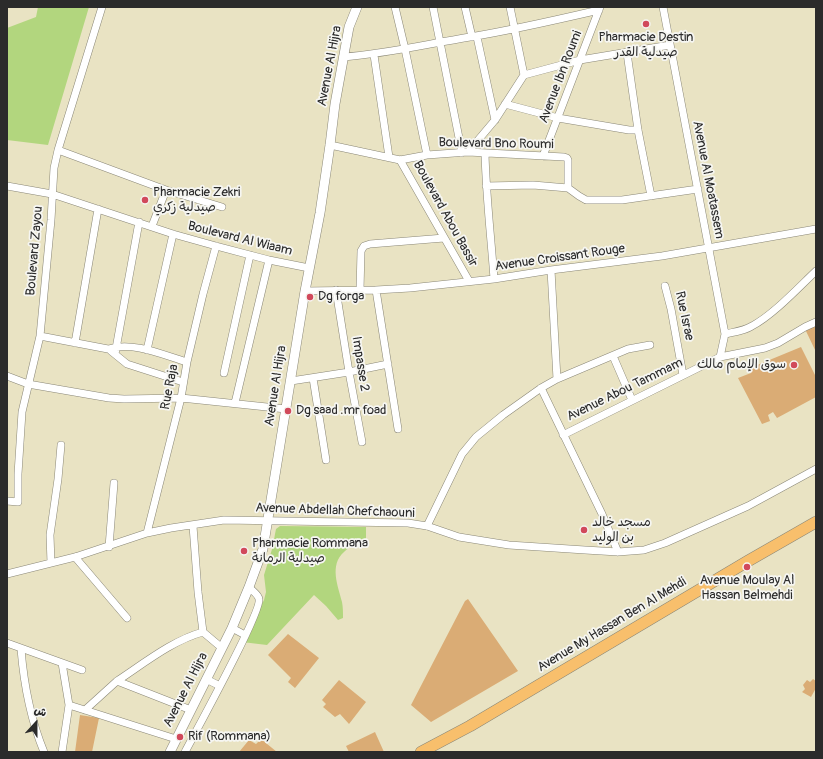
<!DOCTYPE html>
<html>
<head>
<meta charset="utf-8">
<style>
  body { margin:0 }
  #map { position:relative; width:823px; height:759px; overflow:hidden; background:#e9e3c3; font-family:Pangolin,"Playpen Sans Arabic",sans-serif }
  canvas { display:block }
  .frame { position:absolute; inset:0; border:8px solid #2b2b2b; pointer-events:none }
  .north { position:absolute; left:16px; top:703px; width:40px; height:40px; -webkit-text-stroke:3px #f6f6f2; paint-order:stroke; rotate:21deg; font-size:11px; font-weight:700; line-height:16px; text-align:center; color:#2b2b2b }
  .north::after { content:''; display:block; margin:auto; width:14px; height:18px; background:#2b2b2b; clip-path:polygon(50% 0,100% 100%,50% 72%,0 100%) }
</style>
</head>
<body>
<div id="map">
<canvas width="823" height="759"></canvas>
<div class="frame"></div>
<div class="north">ش</div>
</div>
<script>
const g = document.querySelector('canvas').getContext('2d');
g.lineJoin = 'round';
function fill(path, color) { g.fillStyle = color; g.fill(path, 'evenodd'); }
function stroke(path, color, width, dash) { g.strokeStyle = color; g.lineWidth = width; g.lineCap = dash ? 'butt' : 'round'; g.setLineDash(dash || []); g.stroke(path); }
function write(font, color, halo, rows, align = 'center') {
  g.font = font + ' Pangolin,"Playpen Sans Arabic",sans-serif'; g.lineWidth = 3.5; g.setLineDash([]); g.textBaseline = 'middle'; g.strokeStyle = halo; g.fillStyle = color; for (const [text, x, y, turn = 0] of rows) {
    g.save(); g.translate(x, y); g.rotate((+turn || 0) * Math.PI / 180); g.textAlign = isNaN(turn) ? turn : align; if (halo) g.strokeText(text, 0, 0); g.fillText(text, 0, 0); g.restore();
  }
}
fill(new Path2D(`
  M38 7H89L48 145 7 140V28L36 17Z
  M280 526 366 527V539C359 543 349 546 344 552 329 565 338 586 342 602 343 607 343 613 343 618L338 620 326 606 314 595 267 645 242 642 264 600 266 592 264 575 273 546 275 534 276 529Z`), '#b2d67e');
fill(new Path2D(`
  M816 326V352L805 329Z
  M801 347 816 377V397L777 418 773 412 768 415 770 421 762 424 738 378 751 373 750 368Z
  M468 599 518 671 431 722 411 705 465 601Z
  M288 634 319 658 295 688 288 682 291 678 268 655Z
  M813 679 816 681V688L811 697 802 692 805 689 803 685 807 680 810 682Z
  M339 680 366 702 349 724 340 714 335 717 323 707 326 704 322 700Z
  M80 715 99 718 92 752H75Z
  M375 732 384 752H349L346 746Z
  M261 739 277 752H239L249 740 256 744Z`), '#daac75');
const minor = new Path2D(`
  M395 7 405 49 427 155
  M433 7 462 153
  M465 7 472 37
  M510 7 524 75
  M663 7 725 334 720 357
  M477 37 495 120
  M627 53 638 130 651 196
  M374 55 389 157
  M343 57C386 54 427 44 470 37 513 30 556 20 599 10
  M505 104 558 118 629 130H638
  M330 145 400 160 427 155 468 152 564 157 567 158 568 160V188L579 196 586 200H622L698 189
  M58 150 166 190 222 207
  M468 152 495 120 524 75 580 60 670 45
  M485 153C486 195 491 237 494 279
  M543 156 600 7
  M400 160 469 281
  M7 186 52 194 173 234 216 246 269 260 309 268
  M486 186 533 185 568 188
  M152 226 166 190
  M551 270 557 379
  M665 286 671 309 683 375
  M336 290 349 372 362 442
  M360 290 361 251 364 246 370 244 444 238
  M376 290 398 429
  M305 291 376 290 410 288 494 279 551 270 662 256 816 229
  M725 334C734 332 744 331 752 326 773 315 798 288 816 271
  M40 336 108 349C133 341 163 355 187 362
  M75 343 98 209
  M147 350 173 234
  M111 351 127 364 183 382
  M115 354 139 222
  M613 356 632 400
  M224 373 250 255
  M7 376 28 384 109 398 124 399 181 398 286 409
  M313 378 326 460
  M291 381 349 372 388 364
  M541 388 602 514 618 552
  M235 403 269 260
  M563 435 720 357 765 348 778 343 805 327 816 322
  M7 501 18 502V474L22 412 40 336 51 220 54 168 58 150 102 7
  M193 526 198 592 203 632
  M427 526 462 454 476 437 503 415 541 388 557 379 628 349 650 345
  M147 533 181 398 187 362 203 294 216 246
  M109 547 114 483
  M75 557 127 618
  M51 563 50 535 58 479 61 445
  M7 574 75 557 147 533 171 528 224 520 408 523 427 526 459 537 509 545 585 550 618 552 644 550 665 543 748 506 816 469
  M232 628 245 635
  M7 643 82 670
  M21 649C24 686 30 718 44 752
  M206 679 220 686
  M117 681C143 664 173 640 203 632L222 648
  M69 705 176 739
  M85 710 117 681 191 710
  M62 752 69 705 62 663
  M185 752C195 733 262 611 259 599 258 594 252 591 249 587`);
const tertiary = new Path2D(`
  M170 752 232 628 249 587 263 549 305 291 320 213 330 145 335 104 349 27 357 7`);
const primary = new Path2D(`
  M421 752 470 726 748 561 816 522`);
stroke(minor, '#8a8777', 8);
stroke(tertiary, '#8a8777', 10);
stroke(primary, '#8a8777', 12);
stroke(minor, '#fff', 7);
stroke(tertiary, '#fff', 9);
stroke(primary, '#f8bf6c', 11);
for (const [x, y, r, color] of [
  [646,24,4,"#d1495b"],
  [145,200,4,"#d1495b"],
  [310,297,4,"#d1495b"],
  [794,365,4,"#d1495b"],
  [288,411,4,"#d1495b"],
  [584,530,4,"#d1495b"],
  [244,551,4,"#d1495b"],
  [747,567,4,"#d1495b"],
  [180,737,4,"#d1495b"]
]) { const dot = new Path2D(); dot.arc(x, y, r, 0, 2 * Math.PI); g.fillStyle = color; g.fill(dot); stroke(dot, '#f6f6f2', 1.5); }
write('13px', '#2b2b2b', '#f6f6f2', [
  ["Pharmacie Destin",646,38,"center"],
  ["صيدلية القدر",646,53,"center"],
  ["Pharmacie Zekri",153,193],
  ["صيدلية زكري",153,208],
  ["Dg forga",318,297],
  ["سوق الإمام مالك",786,365,"right"],
  ["Dg saad .mr foad",296,411],
  ["مسجد خالد",592,523],
  ["بن الوليد",592,538],
  ["Pharmacie Rommana",252,544],
  ["صيدلية الرمانة",252,559],
  ["Avenue Moulay Al",747,581,"center"],
  ["Hassan Belmehdi",747,596,"center"],
  ["Rif (Rommana)",188,737]
], 'left');
write('13px', '#2b2b2b', '#f6f6f2', [
  ["Avenue Al Hijra",330,66,-79],
  ["Avenue Ibn Roumi",561,77,-69],
  ["Boulevard Bno Roumi",496,144,1],
  ["Avenue Al Moatassem",708,180,79],
  ["Boulevard Abou Bassir",445,214,61],
  ["Boulevard Al Wiaam",240,239,14],
  ["Boulevard Zayou",35,251,-85],
  ["Avenue Croissant Rouge",560,258,-8],
  ["Rue Israe",684,316,78],
  ["Impasse 2",360,364,81],
  ["Avenue Al Hijra",276,386,-81],
  ["Rue Raja",170,387,-79],
  ["Avenue Abou Tammam",625,390,-26],
  ["Avenue Abdellah Chefchaouni",335,511,2],
  ["Avenue My Hassan Ben Al Mehdi",612,625,-31],
  ["Avenue Al Hijra",186,690,-63]
]);
</script>
</body>
</html>
